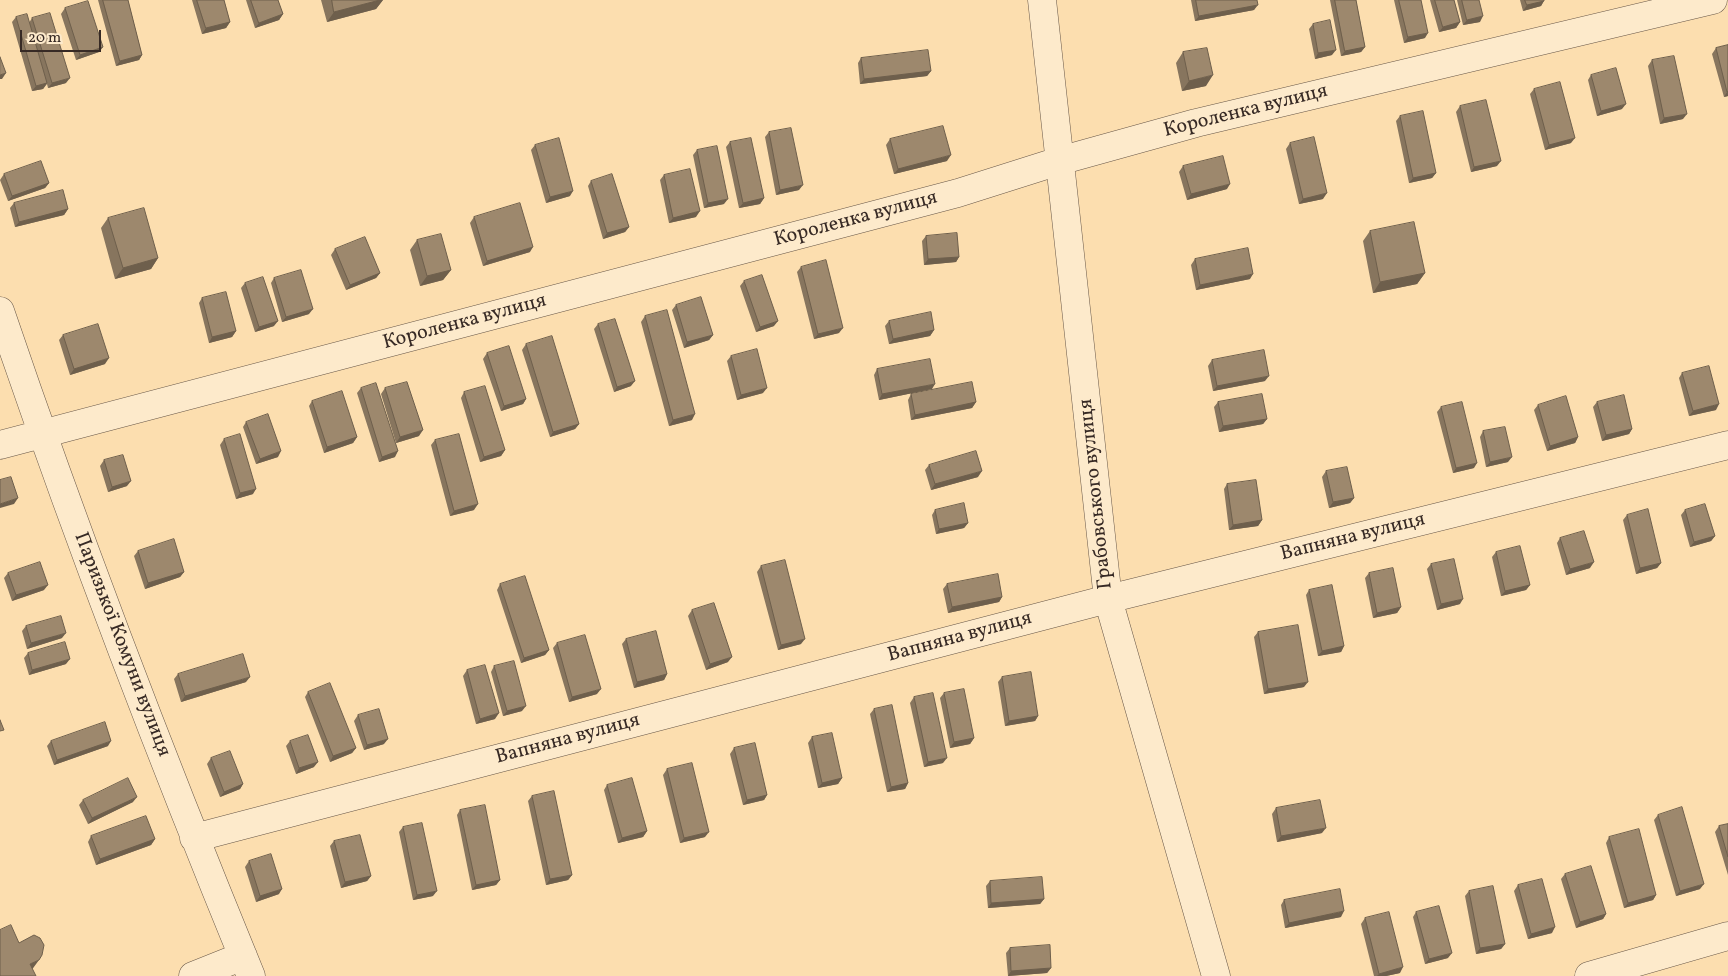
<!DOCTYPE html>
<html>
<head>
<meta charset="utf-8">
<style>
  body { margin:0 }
  #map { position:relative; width:1728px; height:976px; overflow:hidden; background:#fcdeaf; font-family:Vollkorn,serif }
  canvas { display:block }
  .scale { position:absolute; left:20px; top:30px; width:81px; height:22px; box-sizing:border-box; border:2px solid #372a25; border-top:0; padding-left:6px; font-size:15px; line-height:18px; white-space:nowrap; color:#372a25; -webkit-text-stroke:4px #fdeacb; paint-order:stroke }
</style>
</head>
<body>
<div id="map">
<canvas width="1728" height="976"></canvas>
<div class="scale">20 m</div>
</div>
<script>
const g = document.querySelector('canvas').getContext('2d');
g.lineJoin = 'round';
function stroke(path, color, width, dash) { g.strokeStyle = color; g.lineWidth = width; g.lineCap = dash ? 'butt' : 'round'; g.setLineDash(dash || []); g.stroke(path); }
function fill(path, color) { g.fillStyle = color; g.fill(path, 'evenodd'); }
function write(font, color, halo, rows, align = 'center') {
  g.font = font + ' Vollkorn,serif'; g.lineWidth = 4; g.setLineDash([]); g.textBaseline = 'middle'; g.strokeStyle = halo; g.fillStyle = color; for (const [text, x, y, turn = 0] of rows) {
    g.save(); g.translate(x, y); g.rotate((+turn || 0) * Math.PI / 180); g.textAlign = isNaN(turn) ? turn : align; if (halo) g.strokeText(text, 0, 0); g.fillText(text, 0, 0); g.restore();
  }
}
const minor = new Path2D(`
  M1042 0 1108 599 1216 976
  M0 311C76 535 161 757 251 976
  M0 445 958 193 1059 161 1196 123 1713 0
  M194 838 1108 599 1728 445
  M193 976 243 956
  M1589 976 1728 936`);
stroke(minor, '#685748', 29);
stroke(minor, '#fdeacb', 28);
fill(new Path2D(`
  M98 0H128L142 55 139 60 116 66Z
  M192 0H224L230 22 226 28 202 34Z
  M246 0H278L283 14 279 20 255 28Z
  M321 0H383L376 9 327 22Z
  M1191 0H1257L1254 10 1195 21Z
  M1330 0H1356L1365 47 1361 52 1341 56Z
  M1394 0H1421L1425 38 1404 43Z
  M1430 0H1454L1460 22 1456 28 1439 32Z
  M1457 0H1479L1480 22 1463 25Z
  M1520 0H1544L1541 6 1523 11Z
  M65 8 103 47 99 52 76 60 61 14Z
  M16 17 29 23 32 18 66 83 48 88 47 84 43 89 32 91 12 22Z
  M1313 24 1332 55 1315 59 1309 29Z
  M1728 45V96L1724 97 1712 54 1716 48Z
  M1183 52 1206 86 1182 91 1176 63Z
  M861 58 931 71 927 76 860 84 858 63Z
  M1652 60 1683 119 1660 124 1648 66Z
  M1591 75 1622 109 1597 116 1588 80Z
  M1534 89 1571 143 1545 150 1530 94Z
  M1460 106 1497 166 1471 172 1456 112Z
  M1400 116 1436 173 1432 178 1409 183 1396 121Z
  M769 132 799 190 776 195 765 137Z
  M890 139 947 161 894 174 886 145Z
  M730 142 764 198 760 204 739 208 726 147Z
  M1290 143 1323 199 1299 204 1286 149Z
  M535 145 570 196 546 203 531 150Z
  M697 150 724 204 704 208 693 155Z
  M1183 166 1227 189 1187 200 1179 172Z
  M4 174 49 183 45 188 8 201 0 180Z
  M664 175 696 217 669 223 660 180Z
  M591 181 629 227 625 232 603 239 588 186Z
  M14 203 68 209 64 215 15 227 10 208Z
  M474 217 530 252 483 266 470 223Z
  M108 218 158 258 151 269 115 279 101 228Z
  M1370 231 1425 273 1417 284 1373 293 1363 241Z
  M926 236 959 257 956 262 924 265 922 241Z
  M417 240 451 270 443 280 420 286 410 250Z
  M335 249 380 273 376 278 346 290 331 255Z
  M1195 259 1250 279 1196 290 1191 265Z
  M801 267 839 333 814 339 797 272Z
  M274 278 309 314 282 322 271 283Z
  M744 281 774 326 756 332 740 286Z
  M245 283 274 326 255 332 241 288Z
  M202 298 236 331 232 337 209 343 199 303Z
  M676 305 713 335 709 340 684 348 672 310Z
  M645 316 692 420 669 426 641 322Z
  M889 321 934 330 930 336 889 344 885 326Z
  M598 324 631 386 614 392 594 329Z
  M63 335 105 364 70 375 59 340Z
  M526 344 579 424 575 429 550 437 522 350Z
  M487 353 526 399 523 404 501 411 483 359Z
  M731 356 763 393 737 400 727 361Z
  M1212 360 1265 381 1213 391 1208 366Z
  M877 369 932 389 879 400 874 375Z
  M1682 373 1716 410 1689 416 1679 378Z
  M361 388 395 457 379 462 357 393Z
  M385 388 419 436 396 443 381 394Z
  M464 392 505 450 501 456 480 462 461 398Z
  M911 394 976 402 972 408 911 420 908 400Z
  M312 401 357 437 353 443 324 453 309 406Z
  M1218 402 1267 419 1263 424 1219 432 1214 407Z
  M1597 402 1632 429 1629 434 1602 441 1593 407Z
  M1538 405 1578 437 1575 443 1547 451 1534 410Z
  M1441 407 1474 468 1453 473 1437 412Z
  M246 422 278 457 256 464 243 427Z
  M1483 431 1508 462 1486 467 1480 437Z
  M224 439 253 494 236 499 220 445Z
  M435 440 474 510 450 516 431 445Z
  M104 460 127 486 108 492 100 466Z
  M929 465 978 477 931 490 925 470Z
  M1326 471 1354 498 1350 503 1329 508 1322 477Z
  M1227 484 1262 520 1258 526 1229 530 1224 489Z
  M935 510 968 523 964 528 936 534 932 515Z
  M1685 510 1715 536 1711 541 1690 547 1681 515Z
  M1627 515 1661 563 1657 568 1636 574 1623 520Z
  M1560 538 1590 568 1566 575 1557 543Z
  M138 551 184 572 180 577 145 589 134 556Z
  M1496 552 1530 585 1526 590 1501 596 1492 557Z
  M1431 564 1460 604 1437 610 1427 569Z
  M761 566 801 644 778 650 757 572Z
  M8 573 44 590 12 601 4 578Z
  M1369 573 1401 607 1397 613 1373 618 1365 578Z
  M500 584 549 650 545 655 521 663 497 590Z
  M947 584 1002 597 999 602 948 613 943 589Z
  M1309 590 1344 646 1341 652 1318 656 1306 595Z
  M692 610 728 662 706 670 688 616Z
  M26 626 62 638 27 649 22 631Z
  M1258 632 1304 687 1264 694 1254 637Z
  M626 639 667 674 664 680 634 688 622 644Z
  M557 643 597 694 569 702 553 648Z
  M28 653 66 664 29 675 24 658Z
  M494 666 522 711 503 716 491 672Z
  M467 670 495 719 476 724 463 676Z
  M178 674 246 682 181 702 174 679Z
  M1002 677 1038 716 1035 721 1005 726 998 682Z
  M308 692 356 748 352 753 330 762 305 697Z
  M944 693 974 738 970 744 950 748 940 698Z
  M914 697 943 763 924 767 910 703Z
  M874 709 908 783 905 789 887 792 870 714Z
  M358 715 384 744 364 750 354 721Z
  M812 737 842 778 838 784 818 788 808 743Z
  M51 741 108 746 54 765 47 746Z
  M290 741 314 767 296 774 286 746Z
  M734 748 767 795 764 800 743 805 730 754Z
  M211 758 243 784 240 789 220 797 207 764Z
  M667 769 705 837 680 843 663 775Z
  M607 785 647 831 643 837 618 843 604 790Z
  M532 796 572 875 568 880 546 885 528 801Z
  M83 800 133 802 88 824 79 805Z
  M1276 808 1322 833 1277 842 1272 814Z
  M460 810 500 880 496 885 472 890 457 815Z
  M1658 815 1700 889 1676 896 1654 820Z
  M1728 824V875L1715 832 1719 826Z
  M403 827 433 896 413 900 399 832Z
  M91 836 155 839 151 845 96 865 88 842Z
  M1609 837 1656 895 1653 900 1624 908 1606 843Z
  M334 841 371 876 367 881 341 888 330 846Z
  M249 861 279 894 256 902 245 867Z
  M1565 874 1606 914 1603 919 1576 928 1561 879Z
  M990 881 1044 899 1040 904 988 908 986 886Z
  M1518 885 1552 933 1528 939 1514 891Z
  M1469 891 1505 944 1501 949 1476 954 1465 896Z
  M1284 900 1341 917 1285 928 1281 905Z
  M1416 912 1448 958 1425 964 1413 917Z
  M1365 918 1400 973 1386 976H1374L1361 924Z
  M1010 948 1051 968 1047 973 1008 976 1006 953Z`), '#87755e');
fill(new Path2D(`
  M380 0H383L376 9 327 22 334 12Z
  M1544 1 1541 6 1523 11 1527 5Z
  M1258 5 1254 10 1195 21 1199 16Z
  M283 14 279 20 255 28 259 23Z
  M1483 16 1480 22 1463 25 1467 20Z
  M230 22 226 28 202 34 206 28Z
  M1460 22 1456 28 1439 32 1443 27Z
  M1428 33 1425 38 1404 43 1408 37Z
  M103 47 99 52 76 60 80 55Z
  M1365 47 1361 52 1341 56 1345 51Z
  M1336 50 1332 55 1315 59 1318 53Z
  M142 55 139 60 116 66 120 61Z
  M931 71 927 76 860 84 864 79Z
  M6 73 2 79H0V75Z
  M1213 75 1206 86 1182 91 1189 81Z
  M70 78 66 83 48 88 52 83Z
  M47 83 43 89 32 91 36 86Z
  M1728 91V96L1724 97 1727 92Z
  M1626 104 1622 109 1597 116 1601 111Z
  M1687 114 1683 119 1660 124 1664 118Z
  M1575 138 1571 143 1545 150 1549 145Z
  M951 155 947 161 894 174 898 169Z
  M1501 161 1497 166 1471 172 1474 167Z
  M1436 173 1432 178 1409 183 1413 178Z
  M49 183 45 188 8 201 12 196Z
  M1230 184 1227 189 1187 200 1191 194Z
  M803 185 799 190 776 195 780 190Z
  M573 191 570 196 546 203 550 197Z
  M1327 193 1323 199 1299 204 1303 199Z
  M764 198 760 204 739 208 743 203Z
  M728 199 724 204 704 208 708 203Z
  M68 209 64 215 15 227 19 222Z
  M700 211 696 217 669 223 673 218Z
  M629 227 625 232 603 239 607 233Z
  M533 247 530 252 483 266 487 261Z
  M959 257 956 262 924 265 928 259Z
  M158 258 151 269 115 279 123 268Z
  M451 270 443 280 420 286 427 276Z
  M380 273 376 278 346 290 350 285Z
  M1425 273 1417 284 1373 293 1380 282Z
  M1253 274 1250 279 1196 290 1200 285Z
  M313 309 309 314 282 322 286 317Z
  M278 321 274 326 255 332 259 327Z
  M778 321 774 326 756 332 760 327Z
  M843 328 839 333 814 339 818 334Z
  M934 330 930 336 889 344 893 339Z
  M236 331 232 337 209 343 212 337Z
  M713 335 709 340 684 348 687 342Z
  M109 358 105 364 70 375 74 369Z
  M1269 376 1265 381 1213 391 1217 386Z
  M635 381 631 386 614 392 617 387Z
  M935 384 932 389 879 400 882 394Z
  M767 388 763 393 737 400 741 395Z
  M526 399 523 404 501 411 504 406Z
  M976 402 972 408 911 420 915 415Z
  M1719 404 1716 410 1689 416 1693 411Z
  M695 414 692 420 669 426 673 420Z
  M1267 419 1263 424 1219 432 1223 426Z
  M579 424 575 429 550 437 553 432Z
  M1632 429 1629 434 1602 441 1606 435Z
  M423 430 419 436 396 443 400 437Z
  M357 437 353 443 324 453 327 447Z
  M1578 437 1575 443 1547 451 1550 446Z
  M505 450 501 456 480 462 484 457Z
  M281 451 278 457 256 464 260 459Z
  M398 451 395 457 379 462 382 457Z
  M1512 457 1508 462 1486 467 1490 462Z
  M1477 463 1474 468 1453 473 1456 468Z
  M982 471 978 477 931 490 935 484Z
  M131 481 127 486 108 492 112 487Z
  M256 489 253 494 236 499 240 493Z
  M18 498 14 504 0 508V504Z
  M1354 498 1350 503 1329 508 1333 502Z
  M478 504 474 510 450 516 454 511Z
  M1262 520 1258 526 1229 530 1233 525Z
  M968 523 964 528 936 534 939 529Z
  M1715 536 1711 541 1690 547 1694 542Z
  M1594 562 1590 568 1566 575 1570 569Z
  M1661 563 1657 568 1636 574 1640 568Z
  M184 572 180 577 145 589 148 583Z
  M48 585 44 590 12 601 16 595Z
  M1530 585 1526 590 1501 596 1505 591Z
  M1002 597 999 602 948 613 952 607Z
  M1463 599 1460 604 1437 610 1441 604Z
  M1401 607 1397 613 1373 618 1377 613Z
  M66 633 62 638 27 649 31 643Z
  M805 639 801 644 778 650 781 645Z
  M1344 646 1341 652 1318 656 1322 651Z
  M549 650 545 655 521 663 524 658Z
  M732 657 728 662 706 670 710 664Z
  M70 659 66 664 29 675 32 670Z
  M667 674 664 680 634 688 637 682Z
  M250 677 246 682 181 702 185 696Z
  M1308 682 1304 687 1264 694 1268 689Z
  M601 689 597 694 569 702 572 697Z
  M526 706 522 711 503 716 507 711Z
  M499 713 495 719 476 724 480 719Z
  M1038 716 1035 721 1005 726 1009 721Z
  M974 738 970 744 950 748 954 742Z
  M388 739 384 744 364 750 367 745Z
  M111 741 108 746 54 765 57 760Z
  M356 748 352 753 330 762 333 756Z
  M947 758 943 763 924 767 928 762Z
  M318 762 314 767 296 774 299 768Z
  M842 778 838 784 818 788 822 783Z
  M908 783 905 789 887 792 891 787Z
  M243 784 240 789 220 797 224 792Z
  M767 795 764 800 743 805 747 800Z
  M137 797 133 802 88 824 92 818Z
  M1326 828 1322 833 1277 842 1281 836Z
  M647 831 643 837 618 843 622 838Z
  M709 832 705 837 680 843 684 838Z
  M155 839 151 845 96 865 100 859Z
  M572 875 568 880 546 885 550 879Z
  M371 876 367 881 341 888 345 882Z
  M500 880 496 885 472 890 476 885Z
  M1704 884 1700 889 1676 896 1680 891Z
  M282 889 279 894 256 902 260 896Z
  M437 891 433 896 413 900 417 895Z
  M1656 895 1653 900 1624 908 1628 903Z
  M1044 899 1040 904 988 908 991 903Z
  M1344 911 1341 917 1285 928 1289 923Z
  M1606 914 1603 919 1576 928 1580 922Z
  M1555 927 1552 933 1528 939 1531 934Z
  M1505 944 1501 949 1476 954 1480 948Z
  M1452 953 1448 958 1425 964 1429 959Z
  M39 960 31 971 30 964Z
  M1403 967 1400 973 1386 976H1377L1379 974Z
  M1051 968 1047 973 1008 976 1011 971Z`), '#6e5f4c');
const building = new Path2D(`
  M103 0H128L142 55 120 61Z
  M197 0H224L230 22 206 28Z
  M251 0H278L283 14 259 23Z
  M332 0H380L334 12Z
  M1196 0H1257L1258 5 1199 16Z
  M1335 0H1356L1365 47 1345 51Z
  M1399 0H1421L1428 33 1408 37Z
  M1435 0H1454L1460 22 1443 27Z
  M1462 0H1479L1483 16 1467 20Z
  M1525 0H1544V1L1527 5Z
  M88 1 103 47 80 55 65 8Z
  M50 13 70 78 52 83 32 18Z
  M27 14 47 83 36 86 16 17Z
  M1330 20 1336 50 1318 53 1313 24Z
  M1728 45V91L1727 92 1716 48Z
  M1207 48 1213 75 1189 81 1183 52Z
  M928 50 931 71 864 79 861 58Z
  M1674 56 1687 114 1664 118 1652 60Z
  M0 57 6 73 0 75Z
  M1616 68 1626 104 1601 111 1591 75Z
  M1560 82 1575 138 1549 145 1534 89Z
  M1486 100 1501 161 1474 167 1460 106Z
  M1423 111 1436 173 1413 178 1400 116Z
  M943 126 951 155 898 169 890 139Z
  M791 128 803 185 780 190 769 132Z
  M1314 137 1327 193 1303 199 1290 143Z
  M559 138 573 191 550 197 535 145Z
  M751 138 764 198 743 203 730 142Z
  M717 146 728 199 708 203 697 150Z
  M1223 156 1230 184 1191 194 1183 166Z
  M41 161 49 183 12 196 4 174Z
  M690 169 700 211 673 218 664 175Z
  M612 174 629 227 607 233 591 181Z
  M63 190 68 209 19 222 14 203Z
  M520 203 533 247 487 261 474 217Z
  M144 208 158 258 123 268 108 218Z
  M1414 222 1425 273 1380 282 1370 231Z
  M957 233 959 257 928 259 926 236Z
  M441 234 451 270 427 276 417 240Z
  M365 237 380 273 350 285 335 249Z
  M1248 248 1253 274 1200 285 1195 259Z
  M826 260 843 328 818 334 801 267Z
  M301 270 313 309 286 317 274 278Z
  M762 275 778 321 760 327 744 281Z
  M263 277 278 321 259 327 245 283Z
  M226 292 236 331 212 337 202 298Z
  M701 297 713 335 687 342 676 305Z
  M667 310 695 414 673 420 645 316Z
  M931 312 934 330 893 339 889 321Z
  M615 319 635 381 617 387 598 324Z
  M98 324 109 358 74 369 63 335Z
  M552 336 579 424 553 432 526 344Z
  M509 346 526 399 504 406 487 353Z
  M757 349 767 388 741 395 731 356Z
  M1264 350 1269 376 1217 386 1212 360Z
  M930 359 935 384 882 394 877 369Z
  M1709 366 1719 404 1693 411 1682 373Z
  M407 382 423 430 400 437 385 388Z
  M972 382 976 402 915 415 911 394Z
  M376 383 398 451 382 457 361 388Z
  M485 386 505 450 484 457 464 392Z
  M342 391 357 437 327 447 312 401Z
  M1262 394 1267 419 1223 426 1218 402Z
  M1624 395 1632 429 1606 435 1597 402Z
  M1566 396 1578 437 1550 446 1538 405Z
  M1462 402 1477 463 1456 468 1441 407Z
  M268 414 281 451 260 459 246 422Z
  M1505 427 1512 457 1490 462 1483 431Z
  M240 434 256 489 240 493 224 439Z
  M459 434 478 504 454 511 435 440Z
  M976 451 982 471 935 484 929 465Z
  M123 455 131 481 112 487 104 460Z
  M1347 467 1354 498 1333 502 1326 471Z
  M11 477 18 498 0 504V480Z
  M1256 480 1262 520 1233 525 1227 484Z
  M964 503 968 523 939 529 935 510Z
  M1705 504 1715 536 1694 542 1685 510Z
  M1648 509 1661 563 1640 568 1627 515Z
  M1584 531 1594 562 1570 569 1560 538Z
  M174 539 184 572 148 583 138 551Z
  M1520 546 1530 585 1505 591 1496 552Z
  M1454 559 1463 599 1441 604 1431 564Z
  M785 560 805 639 781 645 761 566Z
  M40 562 48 585 16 595 8 573Z
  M1393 568 1401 607 1377 613 1369 573Z
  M998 574 1002 597 952 607 947 584Z
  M525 576 549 650 524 658 500 584Z
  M1332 585 1344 646 1322 651 1309 590Z
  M714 603 732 657 710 664 692 610Z
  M61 616 66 633 31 643 26 626Z
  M1298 625 1308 682 1268 689 1258 632Z
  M656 631 667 674 637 682 626 639Z
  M585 635 601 689 572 697 557 643Z
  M65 642 70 659 32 670 28 653Z
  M243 654 250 677 185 696 178 674Z
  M514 661 526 706 507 711 494 666Z
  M485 665 499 713 480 719 467 670Z
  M1031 672 1038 716 1009 721 1002 677Z
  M330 683 356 748 333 756 308 692Z
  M964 689 974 738 954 742 944 693Z
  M933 693 947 758 928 762 914 697Z
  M892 705 908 783 891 787 874 709Z
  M379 709 388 739 367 745 358 715Z
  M0 720 4 730 0 731Z
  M105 722 111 741 57 760 51 741Z
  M832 733 842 778 822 783 812 737Z
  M308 735 318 762 299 768 290 741Z
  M755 743 767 795 747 800 734 748Z
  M230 751 243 784 224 792 211 758Z
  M692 763 709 832 684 838 667 769Z
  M128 778 137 797 92 818 83 800Z
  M632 778 647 831 622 838 607 785Z
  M554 791 572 875 550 879 532 796Z
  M1320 800 1326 828 1281 836 1276 808Z
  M485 805 500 880 476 885 460 810Z
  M1682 807 1704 884 1680 891 1658 815Z
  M146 816 155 839 100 859 91 836Z
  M422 823 437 891 417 895 403 827Z
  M1728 824V857L1719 826Z
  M1639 829 1656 895 1628 903 1609 837Z
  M360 835 371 876 345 882 334 841Z
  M271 854 282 889 260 896 249 861Z
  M1591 866 1606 914 1580 922 1565 874Z
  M1042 877 1044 899 991 903 990 881Z
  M1542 879 1555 927 1531 934 1518 885Z
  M1493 886 1505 944 1480 948 1469 891Z
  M1340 889 1344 911 1289 923 1284 900Z
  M1439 906 1452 953 1429 959 1416 912Z
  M1389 912 1403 967 1379 974 1365 918Z
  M11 925 19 943 34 935 40 938 44 945 42 955 39 960 30 964 36 976H0V930Z
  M1050 945 1051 968 1011 971 1010 948Z`);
fill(building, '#9d886d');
stroke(building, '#6e5f4c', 1);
write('20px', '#372a25', '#fdeacb', [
  ["Короленка вулиця",1246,112,-14],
  ["Короленка вулиця",856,220,-15],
  ["Короленка вулиця",465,323,-15],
  ["Грабовського вулиця",1097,494,-96],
  ["Вапняна вулиця",1353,538,-14],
  ["Вапняна вулиця",960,638,-15],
  ["Паризької Комуни вулиця",121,645,69],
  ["Вапняна вулиця",568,740,-15]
]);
</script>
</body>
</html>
